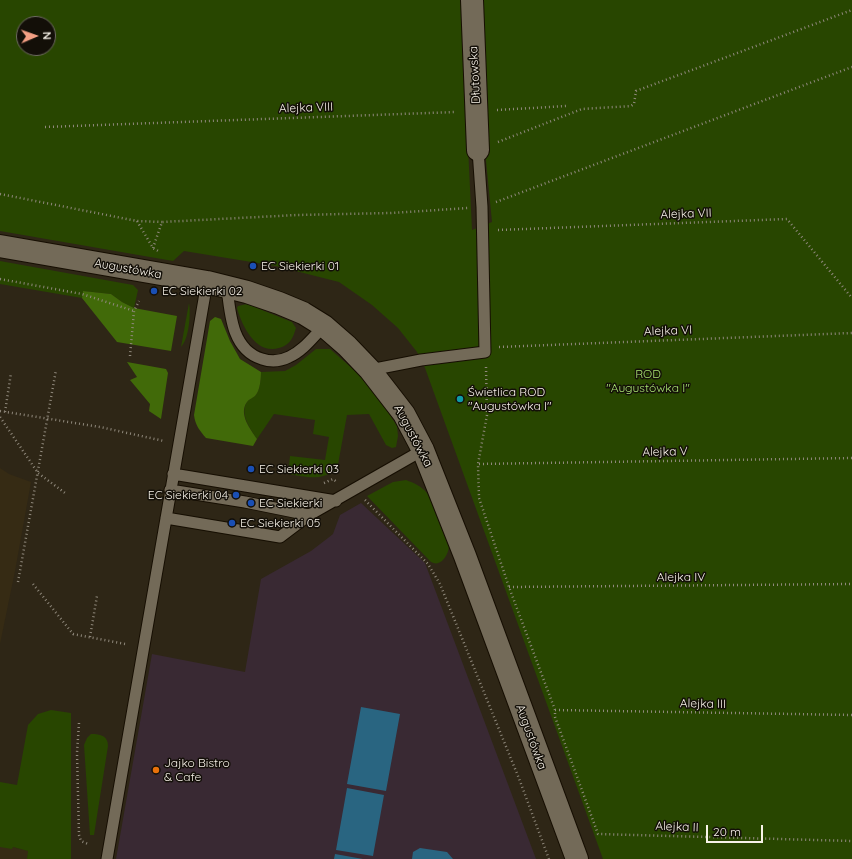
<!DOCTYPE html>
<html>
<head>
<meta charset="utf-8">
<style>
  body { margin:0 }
  #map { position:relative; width:852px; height:859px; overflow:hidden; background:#2e2616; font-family:Quicksand,sans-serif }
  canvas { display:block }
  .north { position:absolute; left:16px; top:16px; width:40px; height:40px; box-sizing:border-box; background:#130f08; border:1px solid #6e6a62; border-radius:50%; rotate:88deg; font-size:11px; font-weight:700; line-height:16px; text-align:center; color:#f7f2e8 }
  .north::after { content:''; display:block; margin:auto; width:14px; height:18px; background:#f39f84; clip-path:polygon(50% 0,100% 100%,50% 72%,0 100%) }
  .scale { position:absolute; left:706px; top:825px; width:57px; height:18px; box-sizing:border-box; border:2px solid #f7f2e8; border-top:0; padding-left:5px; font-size:12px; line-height:14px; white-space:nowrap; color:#f7f2e8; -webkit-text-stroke:3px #130f08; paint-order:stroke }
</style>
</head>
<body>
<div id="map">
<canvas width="852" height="859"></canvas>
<div class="north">N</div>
<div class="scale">20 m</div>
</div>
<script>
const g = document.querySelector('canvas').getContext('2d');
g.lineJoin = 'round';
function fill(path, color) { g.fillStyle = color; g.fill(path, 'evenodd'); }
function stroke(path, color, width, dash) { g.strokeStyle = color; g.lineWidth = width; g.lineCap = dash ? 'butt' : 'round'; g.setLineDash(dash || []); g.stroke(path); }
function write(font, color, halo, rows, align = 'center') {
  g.font = font + ' Quicksand,sans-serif'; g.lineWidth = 3; g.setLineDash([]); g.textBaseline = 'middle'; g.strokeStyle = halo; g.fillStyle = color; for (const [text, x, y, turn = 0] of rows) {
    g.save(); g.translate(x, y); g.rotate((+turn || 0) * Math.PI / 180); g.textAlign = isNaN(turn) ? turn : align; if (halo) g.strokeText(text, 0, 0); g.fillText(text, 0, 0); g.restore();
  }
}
fill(new Path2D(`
  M361 503 425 563 536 859H116L152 654 245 672 261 579 311 551 328 538 333 534 340 515Z`), '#392933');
fill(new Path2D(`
  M0 468 9 474 31 482 15 571 0 644Z
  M0 844 29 851 27 859H0Z`), '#362b14');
fill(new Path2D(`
  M0 0H461L472 230 492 222 484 140 479 0H852V859H603L425 368 417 352 398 328 372 305 339 282 276 266 184 251 173 261 0 231ZM24 24H48V48H24Z
  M0 261 133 285 138 290 134 308 122 302 111 294 83 291 82 298 0 284Z
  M189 303C191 314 189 339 181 347Z
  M247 304 292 322 296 328C293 338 290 345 279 348 256 355 242 326 237 308L238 306Z
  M316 349H330L361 376 381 401 397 426 398 436 396 447 392 448 386 445 369 414 347 415 337 470C318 481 308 477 288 474L290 456 325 460 329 437 313 434 315 420 274 414 257 439C251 430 239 414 247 402 249 399 252 398 255 396 260 391 261 379 261 372L285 371 296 365Z
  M406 480C414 483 421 486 427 493 434 500 450 538 449 547 448 553 446 557 442 561 438 564 435 564 431 562L367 496 393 482Z
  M51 710 71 713V859H27L28 851 13 847 12 849 0 847V782L17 785 28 725 38 714Z
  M91 734C101 734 108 736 108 746L94 835H90L84 745 87 738Z`), '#284600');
fill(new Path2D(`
  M83 291 111 294 122 302 134 308 177 316 171 351 117 342 82 298Z
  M215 317 221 319 230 341 240 359 261 372C261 379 260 391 255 396 253 398 249 399 247 402 238 414 251 430 257 439L253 446 206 438C200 431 195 425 194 415L210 321Z
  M127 362 166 369 168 373 161 419 149 411 150 404 130 380 137 377Z`), '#416a09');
fill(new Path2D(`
  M361 707 400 714 386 791 347 784Z
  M347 788 384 795 373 856 336 850Z
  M420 848 447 852 453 859H412L413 852Z
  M335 854 363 859H334Z`), '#296581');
const lane = new Path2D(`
  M227 287C230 314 232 350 262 359 271 362 281 361 289 357 303 351 313 337 324 326
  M370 370 421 360 485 352 482 207 478 150
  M173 474 336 501
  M170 490 245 502 309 515
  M166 518 280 537 309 515 423 450
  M107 859 207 282`);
const street = new Path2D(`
  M472 0 478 150`);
const secondary = new Path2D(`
  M0 246 207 282 247 292 279 303 303 313 324 326 347 346 370 370 404 414 423 450 465 556 577 859`);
stroke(lane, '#160e02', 13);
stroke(street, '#160e02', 24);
stroke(secondary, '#160e02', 24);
stroke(new Path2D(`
  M497 110 567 106
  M45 127 456 112
  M498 142 582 109 631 106 634 104 636 91 852 10
  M0 194 137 221 162 222
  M496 202 852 67
  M137 221 153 248 160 252
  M498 230 787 219 852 298
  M153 248 162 222 297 215 391 213 468 208
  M0 279 82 294 134 311
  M499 347 852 333
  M130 356 134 311 139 301
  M486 367 487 415 478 464 479 498 509 587 555 710V717L598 834 852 841
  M0 411 100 427 164 441
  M5 412 11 373
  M0 417 38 473 65 493
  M479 464 852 458
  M324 483 333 479 337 482
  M365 500 428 564 440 584 520 781 549 859
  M18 582 56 370
  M33 584 73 634 125 644
  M509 587 852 584
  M90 637 97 596
  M555 710 852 715
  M79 723 77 753 79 835 81 841 88 844`), '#90897c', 2.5, [1, 3]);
stroke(lane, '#736a58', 11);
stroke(street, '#736a58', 22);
stroke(secondary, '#736a58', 22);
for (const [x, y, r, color] of [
  [253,266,4,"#1a4fb4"],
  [154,291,4,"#1a4fb4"],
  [460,399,4,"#0f9aa8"],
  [251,469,4,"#1a4fb4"],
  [236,495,4,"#1a4fb4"],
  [251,503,4,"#1a4fb4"],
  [232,523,4,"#1a4fb4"],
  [156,770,4,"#e8710a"]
]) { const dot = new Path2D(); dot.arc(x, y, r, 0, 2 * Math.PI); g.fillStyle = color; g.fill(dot); stroke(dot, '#130f08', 1.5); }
write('12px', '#f7f2e8', '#130f08', [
  ["Dłutowska",475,75,-93],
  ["Alejka VIII",306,108,-2],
  ["Alejka VII",686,214,-2],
  ["Augustówka",128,269,10],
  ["Alejka VI",668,331,-2],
  ["Augustówka",413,436,62],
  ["Alejka V",665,452,-1],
  ["Alejka IV",681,577],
  ["Alejka III",703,704,1],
  ["Augustówka",531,737,70],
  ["Alejka II",677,827,2]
]);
write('12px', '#f7f2e8', '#130f08', [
  ["EC Siekierki 01",261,266],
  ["EC Siekierki 02",162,291],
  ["Świetlica ROD",468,392],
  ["\"Augustówka I\"",468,406],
  ["EC Siekierki 03",259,469],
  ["EC Siekierki 04",228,495,"right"],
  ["EC Siekierki",259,503],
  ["EC Siekierki 05",240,523],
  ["Jajko Bistro",164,763],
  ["& Cafe",164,777]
], 'left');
write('12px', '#a7e170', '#130f08', [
  ["ROD",648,374],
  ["\"Augustówka I\"",648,388]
]);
</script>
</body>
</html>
